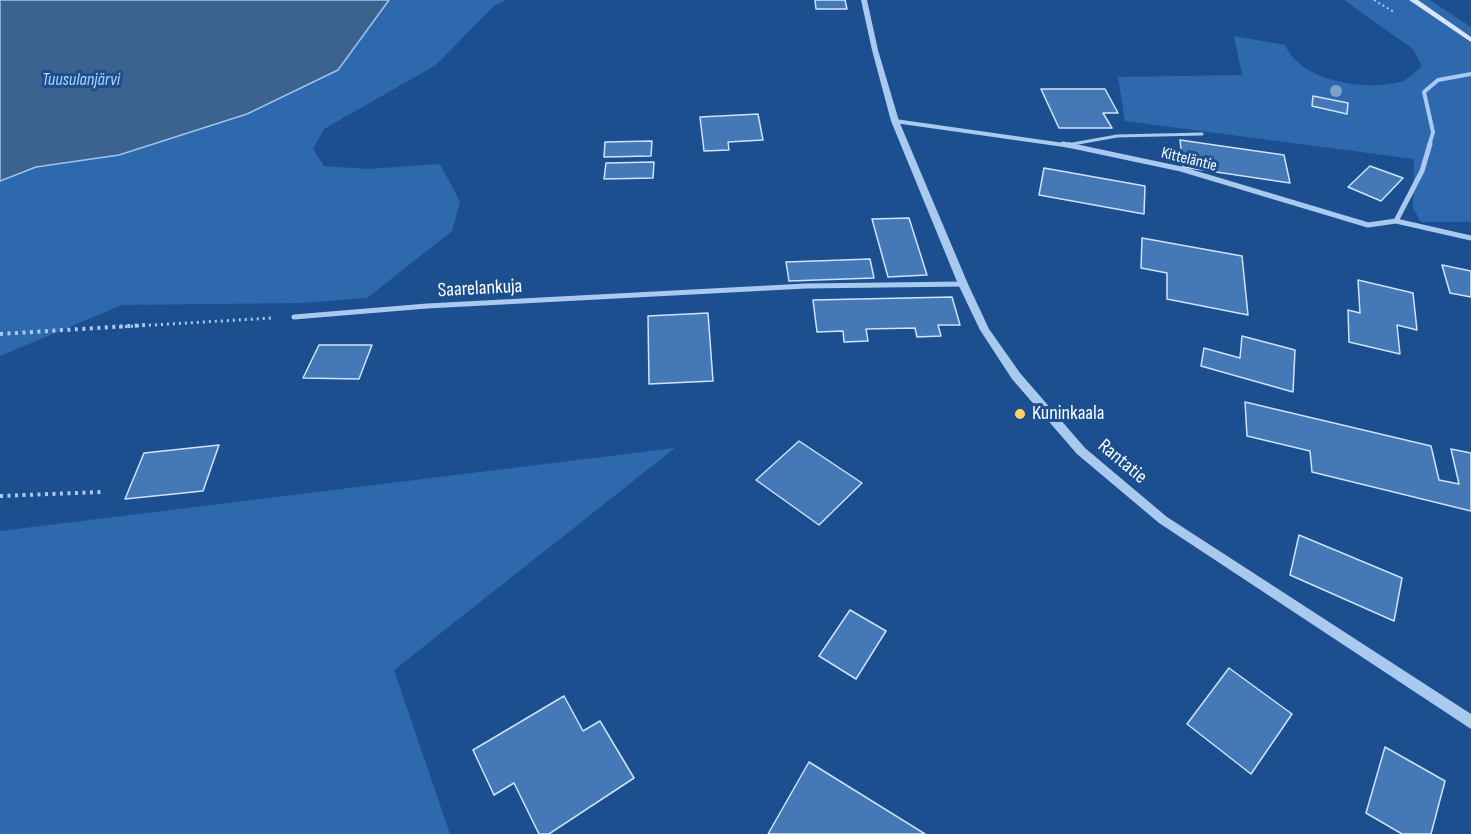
<!DOCTYPE html>
<html>
<head>
<meta charset="utf-8">
<style>
  body { margin:0 }
  canvas { display:block; background:#1b4f8f }
</style>
</head>
<body>
<canvas width="1471" height="834"></canvas>
<script>
const g = document.querySelector('canvas').getContext('2d');
g.lineJoin = 'round';
function fill(path, color) { g.fillStyle = color; g.fill(path, 'evenodd'); }
function stroke(path, color, width, dash) { g.strokeStyle = color; g.lineWidth = width; g.lineCap = dash ? 'butt' : 'round'; g.setLineDash(dash || []); g.stroke(path); }
function write(font, color, halo, rows, align = 'center') {
  g.font = font + ' "Sofia Sans Condensed",sans-serif'; g.lineWidth = 6; g.setLineDash([]); g.textBaseline = 'middle'; g.strokeStyle = halo; g.fillStyle = color; for (const [text, x, y, turn = 0] of rows) {
    g.save(); g.translate(x, y); g.rotate((+turn || 0) * Math.PI / 180); g.textAlign = isNaN(turn) ? turn : align; if (halo) g.strokeText(text, 0, 0); g.fillText(text, 0, 0); g.restore();
  }
}
fill(new Path2D(`
  M389 0H506L493 7 436 65 324 129 313 149 324 166 367 169 440 164 460 202 452 231 367 298 300 303 122 305 0 356V181L36 167 119 155 247 114 338 70Z
  M1344 0H1430L1471 27V222H1421L1413 208 1414 159 1125 121 1118 77 1242 75 1234 36 1285 45C1301 82 1365 91 1400 82 1408 80 1416 71 1422 66L1413 49Z
  M675 448 394 670 450 834H0V531Z`), '#2e69ad');
const water = new Path2D(`
  M0 0H389L338 70 247 114 119 155 36 167 0 181Z`);
fill(water, '#3c6290');
stroke(water, '#9cc4f0', 1.5);
const building = new Path2D(`
  M815 0H845L847 9H816Z
  M1041 89H1105L1118 113H1103L1112 128H1059Z
  M1313 96 1348 103 1347 114 1312 106Z
  M758 114 763 140 728 142 729 150 704 151 700 117Z
  M1180 140 1284 155 1290 183 1183 167Z
  M652 141 651 156 604 157 605 142Z
  M654 162 653 178 604 179 606 163Z
  M1370 166 1403 178 1381 201 1348 187Z
  M1044 168 1145 186 1144 214 1039 195Z
  M909 218 927 275 888 277 872 219Z
  M1142 238 1242 256 1248 315 1167 299V273L1141 268Z
  M870 259 874 278 789 281 786 262Z
  M1442 265 1471 271V297L1450 293Z
  M1358 280 1413 293 1417 330 1397 325 1400 354 1349 342 1348 310 1360 313Z
  M952 297 960 325H938L941 336 917 337 915 328 866 329 868 341 844 342 843 331 817 332 813 300Z
  M708 313 713 381 649 384 648 316Z
  M1242 336 1295 350 1293 392 1201 366 1204 348 1240 358Z
  M319 345H372L359 379 303 378Z
  M1245 402 1431 446 1439 480 1459 484 1451 449 1471 453V511L1312 472 1310 451 1247 436Z
  M799 441 862 483 819 525 756 480Z
  M219 445 203 491 125 499 144 453Z
  M1299 535 1402 578 1394 621 1290 575Z
  M850 610 886 631 856 679 819 656Z
  M1229 668 1292 714 1251 774 1187 724Z
  M564 696 583 731 600 721 634 778 549 834H539L514 783 494 795 473 750Z
  M1385 747 1445 781 1431 834H1402L1366 813Z
  M809 762 925 834H768Z`);
fill(building, '#4478b7');
stroke(building, '#cfe3fa', 1.5);
stroke(new Path2D(`
  M1374 0 1394 12`), '#a9c9ee', 2, [2, 3]);
stroke(new Path2D(`
  M119 327 272 318`), '#a9c9ee', 3, [2, 4]);
stroke(new Path2D(`
  M0 334 145 325
  M0 496 101 492`), '#a9c9ee', 4, [3, 4.5]);
stroke(new Path2D(`
  M1067 145 1117 136 1202 134`), '#a9c9ee', 3);
stroke(new Path2D(`
  M1067 145 1069 144`), '#a9c9ee', 4);
stroke(new Path2D(`
  M895 121 1071 146
  M1429 146 1433 132 1424 92 1438 80 1471 74`), '#a9c9ee', 4);
stroke(new Path2D(`
  M1063 144 1181 169 1368 225 1396 221 1471 238
  M1396 221 1422 171 1430 144
  M294 317 427 306 806 286 963 284`), '#a9c9ee', 5);
fill(new Path2D(`
  M861 0H867L878 50 899 121 968 284 989 329 1020 373 1085 448 1167 517 1471 714V729L1159 523 1077 454 1012 379 980 330 958 284 891 121 872 50Z`), '#a9c9ee');
fill(new Path2D(`
  M1409 0H1418L1471 37V42Z`), '#d6e6fa');
g.fillStyle = '#7ea0ca';
for (const [x, y] of [
  [1336,91]
]) { g.beginPath(); g.arc(x, y, 6, 0, 2 * Math.PI); g.fill(); }
for (const [x, y, r, color] of [
  [1020,414,6,"#ffd166"]
]) { const dot = new Path2D(); dot.arc(x, y, r, 0, 2 * Math.PI); g.fillStyle = color; g.fill(dot); stroke(dot, '#1b4f8f', 2); }
write('16px', '#fff', '#1b4f8f', [
  ["Kitteläntie",1189,160,14]
]);
write('italic 18px', '#b5d3f5', '#1b4f8f', [
  ["Tuusulanjärvi",81,80]
]);
write('20px', '#fff', '#1b4f8f', [
  ["Saarelankuja",480,289,-3],
  ["Rantatie",1122,462,40]
]);
write('20px', '#fff', '#1b4f8f', [
  ["Kuninkaala",1032,414]
], 'left');
</script>
</body>
</html>
